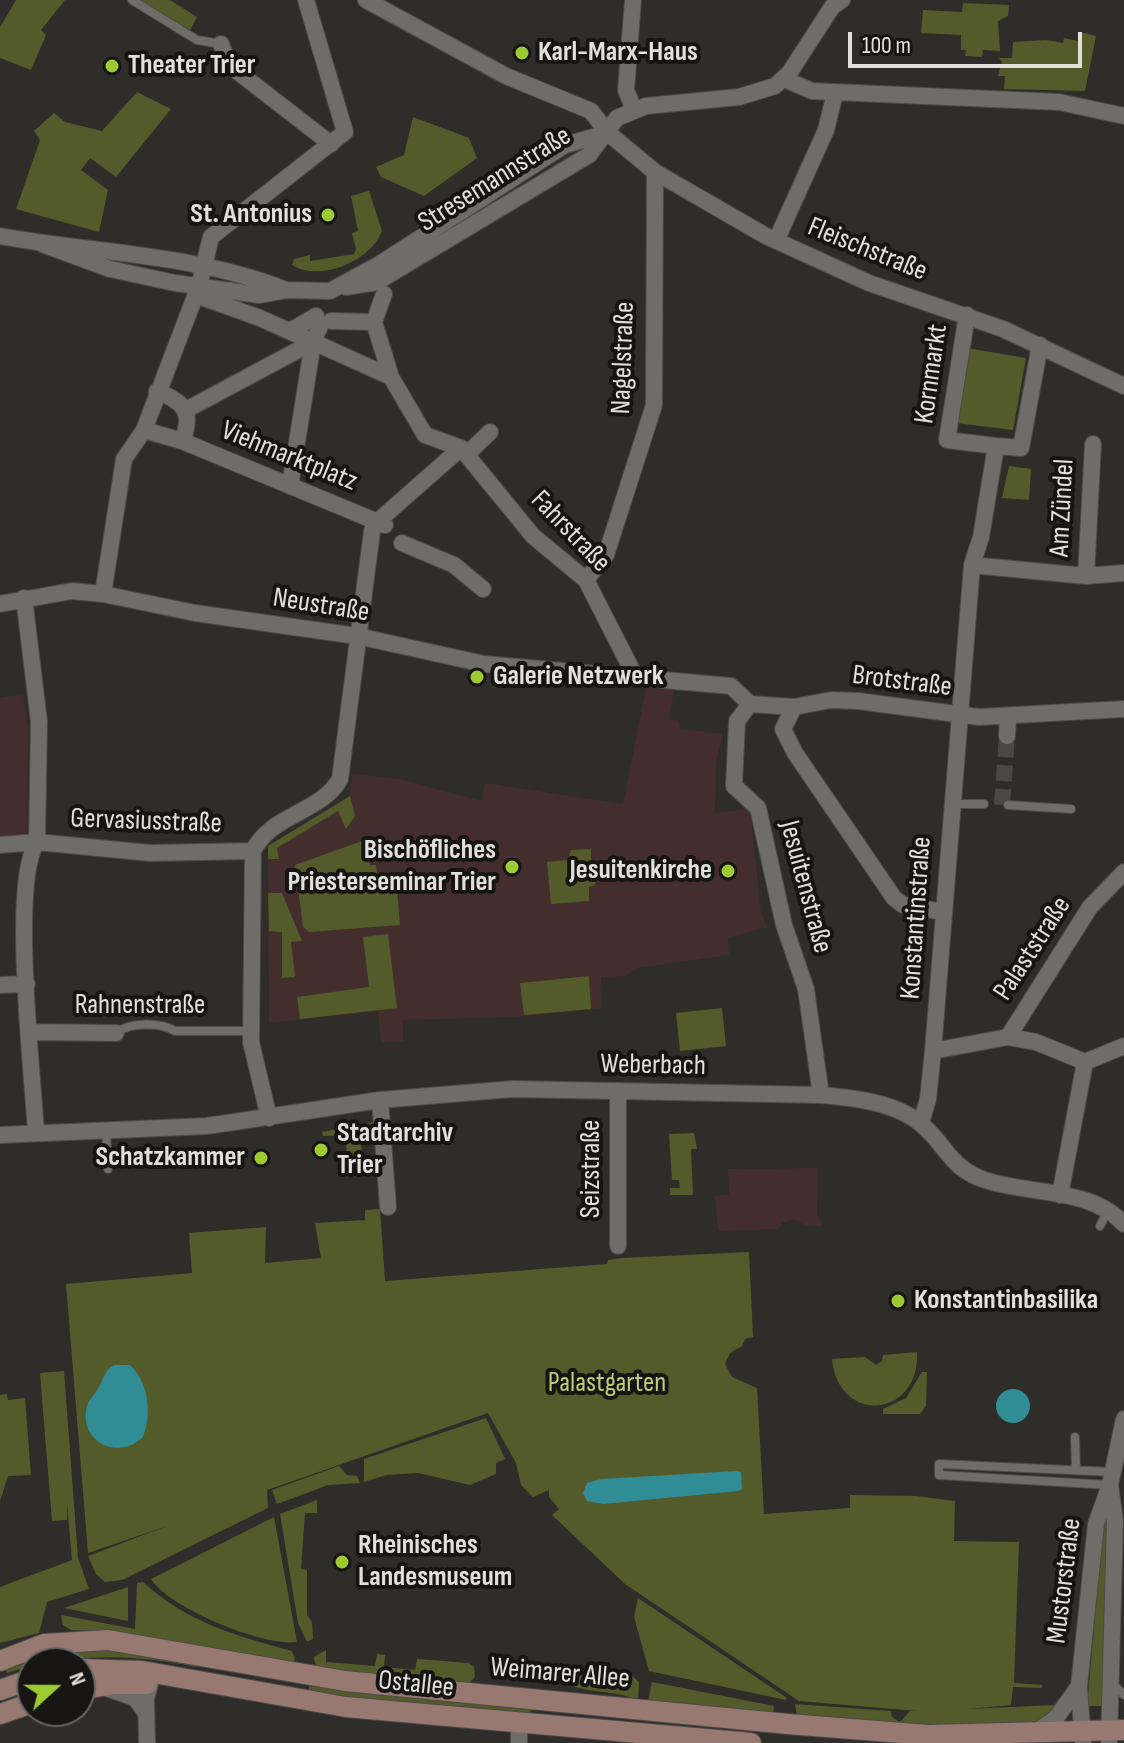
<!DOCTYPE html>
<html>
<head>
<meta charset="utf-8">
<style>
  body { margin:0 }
  #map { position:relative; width:1124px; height:1743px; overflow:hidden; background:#2f2d29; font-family:"Sofia Sans Condensed",sans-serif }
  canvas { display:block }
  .north { position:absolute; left:16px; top:1647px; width:80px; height:80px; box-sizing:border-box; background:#161513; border:2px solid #676664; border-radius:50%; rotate:69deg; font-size:22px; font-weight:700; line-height:32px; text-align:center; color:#e1e0dd }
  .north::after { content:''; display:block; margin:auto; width:28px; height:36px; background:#9dca31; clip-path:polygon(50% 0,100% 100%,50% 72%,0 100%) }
  .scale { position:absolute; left:848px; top:32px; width:234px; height:36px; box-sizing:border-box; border:4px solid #e1e0dd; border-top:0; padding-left:10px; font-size:24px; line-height:28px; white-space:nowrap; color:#e1e0dd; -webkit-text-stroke:6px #161513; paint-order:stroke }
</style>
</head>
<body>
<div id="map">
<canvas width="1124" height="1743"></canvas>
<div class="north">N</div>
<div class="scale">100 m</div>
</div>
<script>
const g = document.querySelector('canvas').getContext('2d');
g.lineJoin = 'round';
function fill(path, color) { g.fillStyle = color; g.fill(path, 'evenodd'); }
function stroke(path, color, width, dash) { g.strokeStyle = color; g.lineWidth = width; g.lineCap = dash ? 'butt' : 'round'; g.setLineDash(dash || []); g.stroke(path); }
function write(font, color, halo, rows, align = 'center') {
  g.font = font + ' "Sofia Sans Condensed",sans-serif'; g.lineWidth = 8; g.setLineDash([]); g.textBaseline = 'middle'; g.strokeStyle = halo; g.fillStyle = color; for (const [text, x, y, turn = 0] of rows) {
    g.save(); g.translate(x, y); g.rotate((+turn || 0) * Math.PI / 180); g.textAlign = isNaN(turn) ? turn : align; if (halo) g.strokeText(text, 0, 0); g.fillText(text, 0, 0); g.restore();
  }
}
fill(new Path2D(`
  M646 688 674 690 669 719 679 721 680 729 723 734 716 762 715 813 750 809 761 913 767 927 728 938 729 955 637 968 626 976 601 977 602 1008 515 1017 403 1020V1041L381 1043 378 1011 269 1023 268 846 349 796 353 774 399 779 482 801 485 783 623 804Z
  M23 694 28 727 27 838 0 840V698Z
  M818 1168 817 1215 823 1226H806L794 1219 782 1223 779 1229 718 1231 715 1196 729 1194 728 1169Z`), '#432e2d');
fill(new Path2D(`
  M16 0H65L41 30 46 35 31 70 0 58V27Z
  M136 0H170L197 17 189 32Z
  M963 3 1009 5 1008 16 998 21 1000 51 983 50 982 57 965 56 966 50H961V35L921 33 923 10 962 12Z
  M1080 32 1096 36 1085 91 1004 89 1005 76H998L1002 62 999 58H1012L1013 42 1046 40 1063 43 1064 38 1078 41Z
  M137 92 171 109 116 177 90 158 81 170 108 190 99 232 16 209 40 140 34 131 54 113 65 122 102 131Z
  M413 117 469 138 477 158 424 196 381 177 376 167 404 155Z
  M369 191 382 231C372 260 320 283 292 265L294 259 310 255V261L354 254 356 249 352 233 358 231 351 196Z
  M967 348 1026 358 1013 430 956 423Z
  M1009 466 1031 469 1029 500 1002 498Z
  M350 796 355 816 346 829 338 811 277 848 279 859H268V846Z
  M362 841 370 865H376L379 890 397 889 400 925 309 932 303 927 295 865Z
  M591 849V862L597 863 595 885 589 887V901L551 904 547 862 568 860 571 850Z
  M268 893H282L302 941 291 942 295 977 282 978V932L269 931Z
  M388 934 397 1008 300 1019 297 997 369 987 363 937Z
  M589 976 591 1009 524 1015 520 983Z
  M722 1008 726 1046 680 1051 676 1013Z
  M373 1122 375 1132 360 1133 364 1173 349 1175 345 1135 323 1136 322 1132Z
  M694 1133 697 1149H691L693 1195H670V1188H680L679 1180H672L669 1134Z
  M380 1209 385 1281 607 1264 608 1260 622 1258 749 1252 753 1337 745 1339 742 1346 730 1353 725 1364 732 1377 757 1388 764 1514 850 1508V1495L916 1496 955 1501 954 1541 1019 1542 1014 1683 1042 1685V1688L1013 1687 1011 1705 968 1709 1054 1705V1710L1041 1722 953 1728 797 1716 795 1704 891 1711 892 1717 900 1722 910 1711H917L799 1701 625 1584 552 1515 559 1509 549 1497V1490L533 1497 521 1485 516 1463 488 1413 267 1490 268 1508 122 1580 105 1582 96 1574 88 1556 170 1525 88 1553 66 1284 192 1273 189 1233 266 1227 265 1263 321 1258 315 1223 365 1220V1210Z
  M917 1352C920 1419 838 1425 832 1359L865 1357 876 1365 882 1361 883 1355Z
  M64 1371 78 1558 89 1589 47 1602 39 1633 0 1643V1587L72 1560 67 1504V1520L52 1521 40 1373Z
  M922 1372H927L926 1406 920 1414H883V1409L906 1398Z
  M7 1394 8 1400 25 1398 31 1475 8 1476 0 1501V1395Z
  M486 1418 505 1459 496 1463V1474L470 1485 418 1473 386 1475 364 1482V1459Z
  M339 1466 347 1475 357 1476 360 1483 328 1485 277 1504 272 1490Z
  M317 1500V1513H305L301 1569 307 1570V1615L312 1622 313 1639 307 1642 298 1623 280 1514Z
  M1110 1503 1104 1706H1087L1103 1526Z
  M274 1517 297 1642C264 1647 169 1608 151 1579Z
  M143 1582C186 1622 237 1636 292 1651L295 1659 294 1662C218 1655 147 1629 71 1630L63 1625 61 1615 135 1629 137 1583Z
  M128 1587V1621L64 1608Z
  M638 1598 787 1698 786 1700 649 1671 634 1617Z
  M106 1649 199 1664 196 1667C131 1653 68 1653 7 1673L5 1669 63 1654Z
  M326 1650V1662L375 1666 377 1654 385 1655 384 1667 415 1670 417 1659 468 1663 474 1667 475 1677 467 1685 316 1668 314 1657Z
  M563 1669 629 1673 639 1682 638 1701C617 1688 574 1695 562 1679Z
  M652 1682 774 1706 773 1714 648 1701Z
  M309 1686 531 1707 530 1715 309 1694Z`), '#535b2a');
fill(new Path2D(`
  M114 1365H130C149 1383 152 1414 143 1437 118 1461 78 1442 87 1406 89 1399 94 1396 97 1390 104 1380 103 1371 114 1365Z
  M996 1406a17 17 0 1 1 34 0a17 17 0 1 1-34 0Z
  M736 1471 741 1472 742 1489 738 1491 603 1504 587 1501 583 1493 587 1483 601 1479Z`), '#308c95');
stroke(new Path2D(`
  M1002 805 1007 736`), '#4a4844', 16, [16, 8]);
const lane = new Path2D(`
  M132 0 197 40 221 44
  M952 804H984
  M1008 805 1071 809
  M116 1033C130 1022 160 1022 175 1031H250
  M106 1131 108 1169
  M1100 1226 1108 1210
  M1075 1437 1076 1470
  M1110 1485 939 1475V1464L1112 1472
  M1112 1683 1124 1695`);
const street = new Path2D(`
  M366 0 506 76 591 111 608 133 655 172 766 236 869 283 1003 329 1124 386
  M633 0 626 90 634 110
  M221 44 229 65 331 144
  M784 79 812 91 1059 102 1124 116
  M0 236C94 253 196 254 286 290
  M776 241 826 130 835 93
  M42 244 110 269 175 283 259 295 287 290 330 291 378 265 565 145 608 133
  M346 287 377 282 589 155 617 118 646 106 739 97 775 86 790 72 832 7 842 0
  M384 294 374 322 391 377 425 435 461 448 533 536 586 580 635 676
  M204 298 260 318 391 377
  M967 315 947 440 996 446
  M331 321 374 322
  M290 331 316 316
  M157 391C184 402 194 412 182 441
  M186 410 313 342
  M144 430 182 441 385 525
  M467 454 490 432
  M290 486 313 342 320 326
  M402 543 454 565 483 589
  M972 565 1086 576 1124 573
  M1086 576 1093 444
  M586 580 606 555 654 405 655 172
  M103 594 124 459 144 430 199 286 211 237 345 132 306 0
  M24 598 39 721 37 842
  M0 604 72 591 103 594 195 613 357 636 484 664 731 686 750 704 794 707 831 700 858 701 979 717 1124 709
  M750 704 737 721 734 786 758 808 784 925 806 989 821 1095
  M794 707 783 729 795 753 894 898 903 905 943 912
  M1007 736 1008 716
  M0 845 37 842 150 853 253 851
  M0 985 27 984
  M30 1032 116 1033
  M1008 1037 1090 907 1124 872
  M933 1051 1008 1037 1036 1042 1085 1062
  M1085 1062 1124 1046
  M380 1100 388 1207
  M269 1118 251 1042 253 851C271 814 321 813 340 779L372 531 377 522 461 448
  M921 1123 928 1099 933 1051 972 565 981 537 996 446 1021 448 1040 345
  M36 1133C33 1076 10 882 37 842
  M0 1135 207 1126 380 1100 512 1089 821 1095C854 1098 895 1102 921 1124 946 1144 949 1168 985 1180 1029 1195 1090 1187 1124 1224
  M1060 1195 1085 1062
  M618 1246V1091
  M109 1689 135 1698 146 1713
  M1034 1733 1056 1718 1079 1686
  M147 1743 146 1699 150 1684
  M519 1743V1724
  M1083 1743 1079 1686 1096 1524 1110 1485 1124 1419
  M1109 1743 1115 1521 1110 1485`);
const secondary = new Path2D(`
  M0 1661 44 1644 108 1640 345 1681 788 1724 928 1735 1124 1730
  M80 1669 142 1671 346 1707 751 1743
  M0 1690 32 1679
  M80 1690 113 1684H147
  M0 1714 32 1703`);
stroke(lane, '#4c4a47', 10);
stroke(street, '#4c4a47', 18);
stroke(secondary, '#4c4a47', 22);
stroke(lane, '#6f6d68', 8);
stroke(street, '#6f6d68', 16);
stroke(secondary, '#987971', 20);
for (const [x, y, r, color] of [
  [522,53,8,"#9dca31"],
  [112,66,8,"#9dca31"],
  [328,215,8,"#9dca31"],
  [477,677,8,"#9dca31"],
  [512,867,8,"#9dca31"],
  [728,871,8,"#9dca31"],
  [321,1150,8,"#9dca31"],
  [261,1158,8,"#9dca31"],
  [898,1301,8,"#9dca31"],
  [342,1562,8,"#9dca31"]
]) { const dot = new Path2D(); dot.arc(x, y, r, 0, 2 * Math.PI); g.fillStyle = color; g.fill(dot); stroke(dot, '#161513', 3); }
write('bold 28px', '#e1e0dd', '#161513', [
  ["Karl-Marx-Haus",538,53],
  ["Theater Trier",128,66],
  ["St. Antonius",312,215,"right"],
  ["Galerie Netzwerk",493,677],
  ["Bischöfliches",496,851,"right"],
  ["Priesterseminar Trier",496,883,"right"],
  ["Jesuitenkirche",712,871,"right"],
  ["Stadtarchiv",337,1134],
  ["Trier",337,1166],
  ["Schatzkammer",245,1158,"right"],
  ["Konstantinbasilika",914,1301],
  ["Rheinisches",358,1546],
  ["Landesmuseum",358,1578]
], 'left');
write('28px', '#e1e0dd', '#161513', [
  ["Stresemannstraße",495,180,-32],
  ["Fleischstraße",867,250,22],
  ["Nagelstraße",624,358,-88],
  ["Kornmarkt",932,374,-82],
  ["Viehmarktplatz",289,457,22],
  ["Am Zündel",1063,508,-87],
  ["Fahrstraße",570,532,46],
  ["Neustraße",321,606,9],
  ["Brotstraße",902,682,7],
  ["Gervasiusstraße",146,822,2],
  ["Jesuitenstraße",805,887,75],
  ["Konstantinstraße",917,918,-86],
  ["Palaststraße",1033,949,-57],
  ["Rahnenstraße",140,1006],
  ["Weberbach",653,1066,1],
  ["Seizstraße",592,1169,-90],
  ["Mustorstraße",1065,1581,-83],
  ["Weimarer Allee",560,1674,5],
  ["Ostallee",416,1685,6]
]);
write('28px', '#bdce75', '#161513', [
  ["Palastgarten",607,1384]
]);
</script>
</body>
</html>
